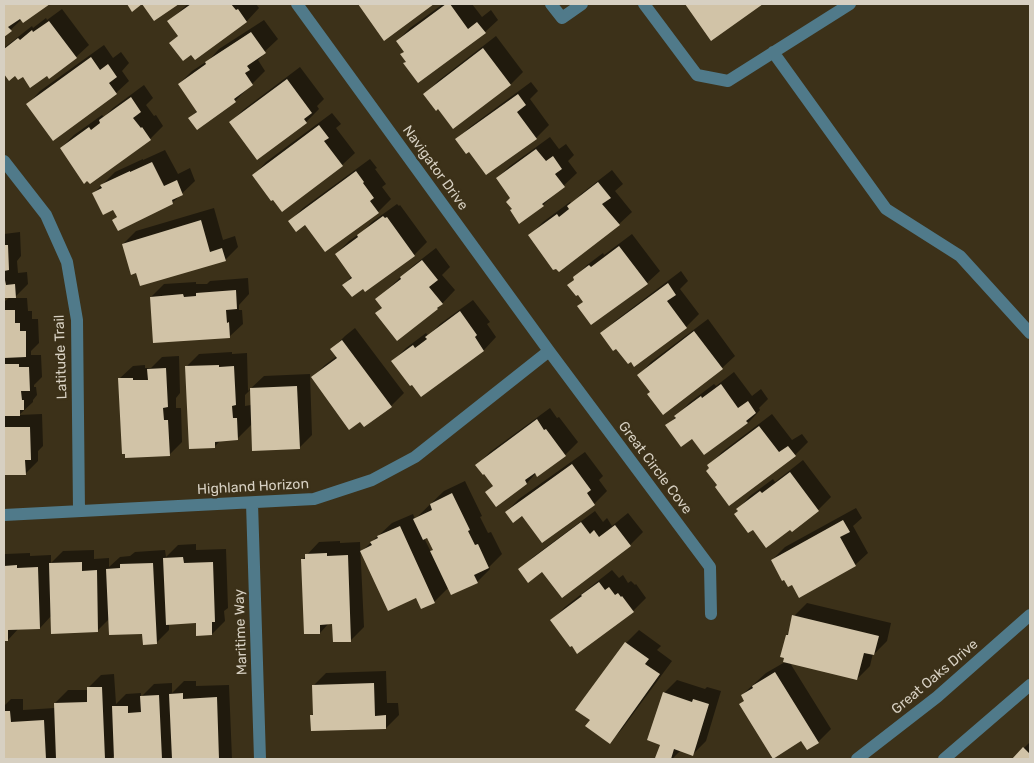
<!DOCTYPE html>
<html>
<head>
<meta charset="utf-8">
<style>
  body { margin:0 }
  #map { position:relative; width:1034px; height:763px; overflow:hidden; background:#3c3119; font-family:Rubik,sans-serif }
  canvas { display:block }
  .frame { position:absolute; inset:0; border:5px solid #d7d0c2; pointer-events:none }
</style>
</head>
<body>
<div id="map">
<canvas width="1034" height="763"></canvas>
<div class="frame"></div>
</div>
<script>
const g = document.querySelector('canvas').getContext('2d');
g.lineJoin = 'round';
function fill(path, color) { g.fillStyle = color; g.fill(path, 'evenodd'); }
function stroke(path, color, width, dash) { g.strokeStyle = color; g.lineWidth = width; g.lineCap = dash ? 'butt' : 'round'; g.setLineDash(dash || []); g.stroke(path); }
function write(font, color, halo, rows, align = 'center') {
  g.font = font + ' Rubik,sans-serif'; g.lineWidth = 5; g.setLineDash([]); g.textBaseline = 'middle'; g.strokeStyle = halo; g.fillStyle = color; for (const [text, x, y, turn = 0] of rows) {
    g.save(); g.translate(x, y); g.rotate((+turn || 0) * Math.PI / 180); g.textAlign = isNaN(turn) ? turn : align; if (halo) g.strokeText(text, 0, 0); g.fillText(text, 0, 0); g.restore();
  }
}
fill(new Path2D(`
  M4 4H48L23 21 22 19 4 36Z
  M188 4H256L259 8 247 21 196 58 192 53 171 43 179 35 169 21Z
  M360 4H432L384 39Z
  M443 4H472L482 17 491 10 498 20 485 32 407 61 405 51 397 41 410 28Z
  M686 4H761L711 39Z
  M62 9 89 45 76 57 47 74 23 75 15 74 9 79 4 72V48L32 26 33 28 46 18 47 20Z
  M264 20 278 39 261 55 262 56 258 60 265 71 235 101 190 118 198 110 179 84 192 71 209 60 219 49Z
  M496 36 523 72 510 85 439 108 425 94 438 81Z
  M104 45 113 58 121 52 129 63 122 71 129 81 116 93 28 104 40 91Z
  M300 67 324 99 317 106 319 109 306 122 257 158 231 122 243 110Z
  M531 82 538 91 530 99 549 125 536 138 469 150 457 139 470 127Z
  M144 85 153 98 146 105 154 116 156 115 163 126 150 139 61 148 74 135 102 115 104 117 113 108Z
  M332 113 341 124 336 128 355 153 342 165 273 198 254 175 266 162Z
  M550 137 559 149 566 144 574 155 568 161 577 173 543 205 520 222 513 209 512 198 497 178 510 166Z
  M165 150 178 174 190 168 195 181 172 203 114 220 118 216 113 208 94 193 115 172 143 159V160Z
  M370 159 377 168 375 169 386 184 382 187 391 199 378 212 306 223 290 221 303 208Z
  M612 170 623 184 615 191 632 212 619 224 530 235 543 222 570 202 572 204 581 194Z
  M397 204 399 206 400 205 427 242 414 255 363 287 344 285 352 276 336 254 349 241 362 232 372 222Z
  M214 208 223 240 235 236 238 247 225 260 137 271 123 244 136 231Z
  M20 232 21 256 17 261 18 273 27 272 28 284 14 298H27L28 311H32V319H38L39 343 31 351V355H41L42 377 34 385V387H36L37 395 33 400V402L19 415 42 414 43 446 38 451V461L25 474H4V302L10 297H4V234Z
  M632 234 660 271 647 283 584 301 569 285 575 279 574 278 587 265 603 253 604 255Z
  M436 248 450 267 442 275 455 290 438 308 397 339 383 307 377 299 414 265Z
  M681 271 688 281 680 289 699 314 686 327 631 360 602 334 615 321Z
  M248 278 249 294 239 305V310H242L243 324 230 336 151 297 164 284 196 282V284H207L210 281Z
  M473 300 490 322 487 324 496 337 484 350 421 395 393 361 406 348 426 333 428 336 440 324Z
  M708 319 735 356 722 368 651 392 639 375 651 362Z
  M355 328 404 393 391 406 361 420 312 378 325 365 337 356 332 349 345 336Z
  M232 352V354L247 353 248 391 264 376 310 374 312 435 299 448 252 424 237 439 221 440 214 447 186 367 199 354ZM251 389V405L245 406V395Z
  M179 356 180 393 176 398V408H181L182 442 169 455 120 378 133 366 145 365V368H151L162 357Z
  M734 372 752 396 761 389 768 399 759 408 760 410 748 423 731 435 692 437 667 426 689 403 714 384 716 386Z
  M550 408 557 418 559 417 578 442 565 455 536 473 527 483 496 506 486 492 494 485 477 465 490 452Z
  M772 414 792 440 802 434 808 442 795 455 718 484 709 465 722 452Z
  M585 452 603 476 599 480 607 491 594 504 542 542 523 515 506 512 519 499Z
  M803 460 831 497 818 510 739 511 738 509 750 496 773 479 775 482Z
  M465 481 482 516 480 517 488 533 491 532 502 554 489 567 490 569 477 582 449 587 434 602 422 608 417 596 362 551 392 523 413 514 415 519 444 491ZM427 536 434 549 431 552 424 538Z
  M856 508 862 518 853 526 868 553 855 565 793 583 772 560 785 547Z
  M595 511 603 522 607 518 612 526 628 513 643 532 630 545 543 570H520L533 557Z
  M340 541V543L360 542 364 627 351 640 333 623H329L320 633 303 559 319 542Z
  M196 544V550L226 549 228 608 224 611 225 621 212 634 197 622 169 623V630L156 643 143 633 109 619 98 630 52 615 40 628H19L8 640H4V555L5 554 30 553V556L51 555V563L63 551 94 550V559L109 558V567L120 557 130 556 135 552 165 550 166 557 178 545Z
  M612 570 619 578 623 575 628 583 631 581 635 585 636 584 646 598 633 611 578 652 552 620 565 607Z
  M807 603 891 623 887 641 874 654 873 653 870 666 857 679 790 663 831 729 818 742 802 739 745 700 742 695 766 673 785 662 787 635 790 632 794 616Z
  M639 630 661 646 657 650 672 661 622 729 610 742 591 720 577 710 626 643Z
  M386 671 387 703H398L399 715 386 728 312 715 314 713 313 686 326 673Z
  M114 674 116 704 126 694 141 693V697L154 684 172 683V693L184 681H196V686L229 685 232 759H115V755L111 759H4V706L11 699H23V710L55 708V703L68 690H88V688L101 675Z
  M677 680 705 689 707 687 721 691 706 741 693 754 681 750 672 759H662L657 757 661 744 664 693Z
  M1030 742V759H1013Z`), '#0007');
fill(new Path2D(`
  M4 4H50L23 23 20 19 8 27 12 31 4 37Z
  M127 4H179L154 21 142 4 132 12Z
  M191 4H231L236 10 238 9 247 22 195 60 191 55 183 61 169 43 178 36 167 21Z
  M358 4H434L384 41Z
  M446 4H450L468 29 477 22 486 33 418 83 403 63 406 62 400 54 404 52 396 41Z
  M685 4H763L711 41Z
  M49 21 77 58 49 79 47 76 30 88 23 77 18 80 15 76 9 81 4 74V49L18 38 20 40 32 30 33 32Z
  M251 32 266 53 247 66 250 70 245 73 253 85 234 99 236 102 197 130 188 118 197 112 178 84 206 64 205 62Z
  M483 48 511 85 453 129 438 109 436 111 423 94Z
  M91 57 100 70 108 64 117 77 109 83 117 94 53 141 26 104Z
  M287 79 312 113 304 119 307 123 257 160 229 122Z
  M518 94 526 105 517 112 537 139 486 175 469 152 466 154 455 139Z
  M131 97 141 112 133 118 141 128 142 127 151 140 90 184 87 181 84 184 60 148 89 127 91 130 100 123 99 120Z
  M319 125 329 138 324 141 343 166 282 212 273 200 271 201 252 175Z
  M536 149 546 161 553 156 562 169 555 174 565 187 542 204 544 206 519 224 510 210 512 209 506 202 510 198 496 178Z
  M152 162 164 186 177 180 183 195 172 200 173 204 118 231 112 220 117 217 113 210 103 215 92 193 102 188 100 185 130 171V172Z
  M356 171 364 182 363 183 374 198 370 201 379 213 325 252 305 225 296 232 288 221Z
  M598 182 611 198 602 204 620 225 559 272 556 269 553 270 528 235 557 214 559 217 569 209 567 206Z
  M383 216 385 218 387 217 415 256 365 292 363 289 352 297 342 285 352 278 335 254 358 237 357 235Z
  M201 220 210 252 222 248 226 261 140 286 136 273 131 275 122 244Z
  M4 245H8L9 270 4 271Z
  M619 246 648 284 591 325 577 306 583 302 578 295 576 296 567 285 574 280 573 277 589 265 591 267Z
  M422 260 438 280 429 287 443 304 437 308 438 309 397 341 375 313 382 308 375 299 401 279 400 277Z
  M4 280H5L6 285 15 284 16 298H4Z
  M668 283 676 295 667 301 687 328 634 367 631 362 628 364 616 349 613 351 600 333Z
  M236 290 237 309 226 310 227 323 229 322 230 338 153 343 150 297 183 294 184 297 196 296V293Z
  M4 310H15V323H20V331H26V357L4 358Z
  M460 311 477 335 475 337 484 351 421 397 412 385 410 386 391 361 413 345 415 348 427 339 425 337Z
  M694 331 723 369 663 415 647 394 650 392 637 375Z
  M342 340 392 407 364 427 360 422 349 430 311 377 337 358 330 349Z
  M4 364H19V367H29L30 391H21L22 400H24V410H20V416H4Z
  M219 365V367L234 366 236 405 232 406 233 418H237L238 440 215 442V448L189 449 185 366Z
  M166 368 168 407 163 408 164 420H168L170 456 125 458V454H122L118 378H133V380H148L147 369Z
  M721 384 738 408 748 401 756 413 746 421 748 423 704 455 692 439 681 447 665 425 676 418 674 416 701 396 702 398Z
  M297 386 300 449 252 451 250 388Z
  M537 419 544 430 546 429 566 456 537 477 535 473 525 480 527 484 496 507 485 492 493 486 484 474 483 475 475 465Z
  M759 426 779 452 788 446 796 456 729 506 715 487 717 485 706 471 709 468 707 465Z
  M4 427H30L31 460H25L26 475H4Z
  M572 464 591 490 587 493 595 505 542 543 522 516 513 523 505 512Z
  M790 472 819 511 792 532 790 530 766 548 753 530 748 533 734 514 738 511 736 509 760 491 762 493Z
  M452 493 470 530 468 531 475 545 478 544 489 568 474 575 478 583 451 595 430 551 433 550 427 538 423 540 413 519 432 510 430 504Z
  M843 520 850 532 840 537 856 566 799 598 792 585 788 587 784 580 782 581 771 560Z
  M581 522 590 534 594 530 599 537 615 525 631 546 562 598 542 572 528 583 518 569Z
  M400 526 435 603 421 609 416 598 388 611 360 551 372 545 370 542 378 538 377 536Z
  M327 553V556L348 555 351 642H333L332 624 320 625V634H304L301 559H305V554Z
  M183 557 184 563 213 562 215 622H212V635L196 636V623L166 625 163 558Z
  M82 562V571L97 570 98 632 51 634 49 563Z
  M153 563 157 644 143 645 142 634 109 635 106 569 120 568V564Z
  M17 565V568L38 567 40 629 8 630V641H4V566Z
  M599 582 605 590 609 587 615 595 618 593 621 597 622 596 634 612 577 654 572 646 570 647 550 620 582 596 581 595Z
  M792 615 879 636 874 655 864 653 857 680 783 662 784 658 780 657 786 635H788Z
  M625 642 649 659 645 664 660 674 610 744 585 726 590 720 575 710Z
  M775 672 819 743 807 750 801 741 773 759 739 704 744 701 741 695 753 688 752 686Z
  M374 683 375 716 386 715V729L311 731 310 715H313L312 685Z
  M87 687H102L105 759H56L54 703 87 702Z
  M663 692 692 702 693 699 709 704 693 756 674 749 671 759H659L655 758 660 745 647 740Z
  M183 693V699L217 697 219 759H172L169 694Z
  M159 695 162 759H114L112 706H128V713L141 712 140 696Z
  M4 711H10L11 722 44 720 46 759H4Z
  M1023 747 1030 754V759H1012Z`), '#d1c3a7');
stroke(new Path2D(`
  M297 4 549 351 710 567 711 614
  M551 4 562 18 582 4
  M644 4 697 75 728 81 850 4
  M773 52 886 209 960 256 1030 333
  M4 161 46 215 67 262 77 320 79 511
  M252 503 260 759
  M4 515 314 499 372 480 415 457 549 351
  M857 759 937 697 1030 615
  M944 759 1030 685`), '#507a8a', 12);
write('14px', '#d7d0c2', '#3c3119', [
  ["Navigator Drive",435,168,54],
  ["Latitude Trail",61,357,-92],
  ["Great Circle Cove",655,468,53],
  ["Highland Horizon",253,487,-3],
  ["Maritime Way",241,632,-92],
  ["Great Oaks Drive",935,677,-40]
]);
</script>
</body>
</html>
